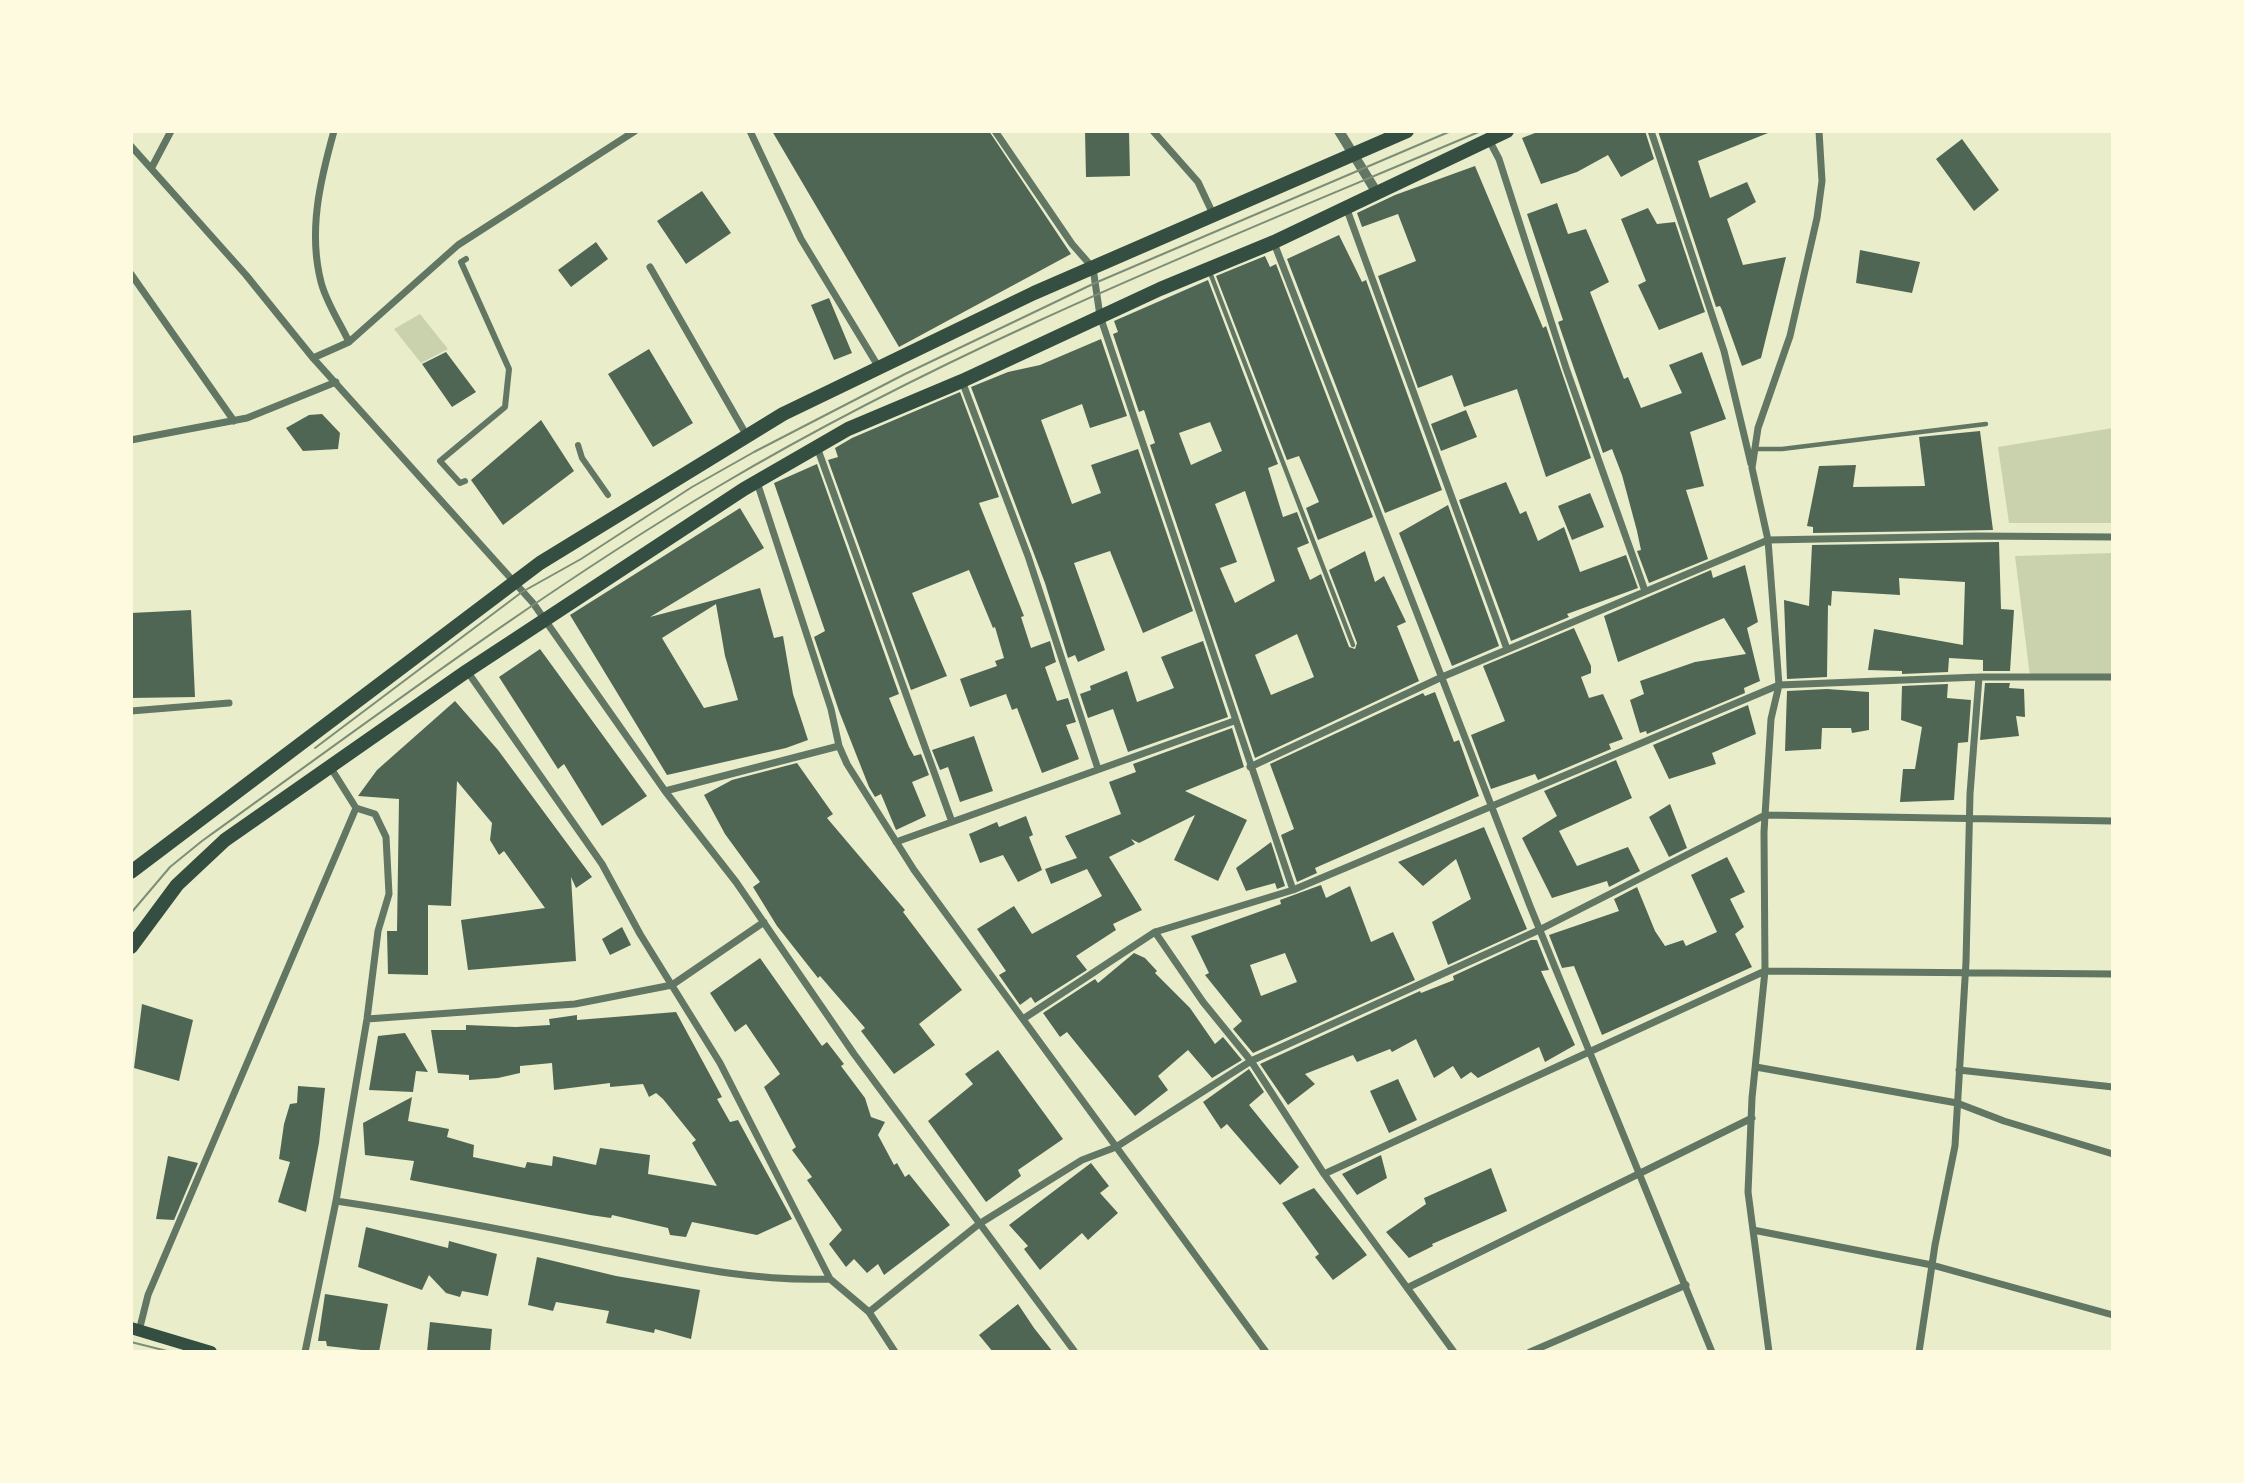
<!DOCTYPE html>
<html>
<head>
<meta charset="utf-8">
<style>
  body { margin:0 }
  #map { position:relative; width:2244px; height:1483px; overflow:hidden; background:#e9edc9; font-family:Poppins,sans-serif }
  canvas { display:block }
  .frame { position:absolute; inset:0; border:133px solid #fefae0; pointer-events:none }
</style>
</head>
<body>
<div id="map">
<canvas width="2244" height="1483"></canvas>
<div class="frame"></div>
</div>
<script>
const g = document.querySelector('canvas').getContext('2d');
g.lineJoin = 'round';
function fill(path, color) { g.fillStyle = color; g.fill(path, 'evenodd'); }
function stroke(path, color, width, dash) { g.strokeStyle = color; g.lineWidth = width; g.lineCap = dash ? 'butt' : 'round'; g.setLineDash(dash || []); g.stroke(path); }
fill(new Path2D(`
  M420 314 448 349 421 363 394 329Z
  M2113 428V523H2009L1998 447Z
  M2113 553V677H2030L2015 556Z`), '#cad2ad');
fill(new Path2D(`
  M772 131H989L1071 254 899 347Z
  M1085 131H1129L1130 176 1086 177Z
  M1540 131H1645L1654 159 1621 177 1608 155 1577 172 1541 184 1522 138Z
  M1658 131H1773L1698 161 1710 198 1747 182 1756 202 1727 219 1743 265 1786 257 1761 358 1742 366 1722 310 1720 306 1716 307Z
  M1962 139 1999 190 1974 211 1936 159Z
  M1475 166 1543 328 1546 326 1591 458 1546 477 1517 389 1464 407 1452 375 1418 388 1378 276 1416 261 1398 214 1362 227 1357 213 1395 195Z
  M702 191 731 233 686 264 657 221Z
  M1557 203 1568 234 1586 229 1609 282 1590 292 1624 379 1628 377 1641 408 1682 393 1669 365 1702 352 1726 419 1690 432 1704 486 1686 490 1708 559 1649 583 1637 551 1641 550 1637 531 1622 475 1612 449 1603 453 1558 322 1563 320 1527 214Z
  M1648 208 1657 224 1675 222 1705 312 1659 330 1638 285 1646 281 1621 219Z
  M1339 235 1362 282 1366 280 1442 490 1385 513 1287 259Z
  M596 242 608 259 571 287 558 270Z
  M1860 250 1920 262 1912 293 1856 283Z
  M1265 256 1270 267 1276 264 1373 517 1318 540 1306 508 1319 502 1299 456 1287 460 1216 276Z
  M1208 280 1278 464 1268 468 1283 517 1297 512 1309 543 1297 548 1310 580 1321 574 1349 647 1355 649 1357 643 1329 570 1365 551 1375 582 1384 576 1406 622 1397 626 1419 681 1255 758 1150 445 1155 443 1144 410 1139 412 1113 334 1118 332 1114 321ZM1210 422 1222 451 1191 465 1179 433ZM1245 491 1275 581 1235 603 1220 568 1237 562 1215 504ZM1297 634 1314 677 1271 695 1255 655Z
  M829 298 852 353 834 360 811 305Z
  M1101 339 1127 416 1090 428 1082 404 1041 420 1072 504 1101 493 1091 465 1138 449 1193 611 1143 633 1110 551 1074 563 1105 650 1078 662 1075 655 1068 658 1045 583 971 387 1008 372 1040 365Z
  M649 349 693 423 653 447 608 374Z
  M446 352 476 392 452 407 422 364Z
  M960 392 999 497 979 503 1024 616 1021 617 1031 648 1050 641 1056 662 1045 667 1057 701 1068 698 1076 722 1066 725 1079 759 1042 773 1017 708 1012 710 1006 694 970 707 960 679 997 666 995 661 1004 658 995 627 993 628 969 570 912 593 947 676 911 690 828 460 838 457 835 448 852 438Z
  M1466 410 1477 437 1441 451 1431 424Z
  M322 414 340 433 338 449 303 451 286 428 309 415Z
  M541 420 574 471 503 525 471 480Z
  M1980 431 1993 530 1813 533V527L1807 526 1819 466 1856 465 1853 487 1925 486 1919 437Z
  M817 464 899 694 889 698 909 747 914 756 921 754 929 775 912 782 926 816 896 830 881 794 875 797 869 787 839 711 814 637 825 631 774 483Z
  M1506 482 1520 514 1526 511 1538 541 1564 527 1580 572 1626 555 1638 588 1567 614 1569 617 1511 641 1459 500Z
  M1590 493 1604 527 1572 540 1558 506Z
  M1448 505 1499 646 1452 666 1399 533Z
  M740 508 764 548 650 617 760 588 774 638 783 636 793 694 808 740 786 748 667 775 570 615ZM716 604 725 656 738 700 704 708 662 638Z
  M1999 542 2001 609 2014 610 2010 671H1983V660L1949 658 1948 672 1902 674V671L1868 670 1874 629 1963 645 1965 582 1899 578 1900 595 1832 591 1831 606 1828 605 1827 677 1787 679 1784 600 1809 606 1812 545Z
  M1745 565 1758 622 1747 628 1760 681 1744 688 1745 693 1647 734 1646 731 1640 733 1630 700 1644 694 1640 681 1695 662 1746 654 1724 618 1618 662 1604 616 1711 570 1713 578Z
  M191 610 195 697 131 698V613Z
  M1574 628 1591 666V673L1581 677 1589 698 1603 694 1623 739 1609 744 1611 749 1538 780 1535 774 1491 789 1471 735 1505 721 1483 666Z
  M1203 641 1228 717 1128 752 1113 709 1088 718 1080 694 1091 690 1090 686 1127 671 1137 702 1174 688 1161 657Z
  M540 649 647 796 602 826 564 764 558 769 499 677Z
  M1985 683H2010L2009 688 2024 689 2025 717 2016 716 2019 736 1980 740Z
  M1948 684 1947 698 1971 700 1968 742 1958 743 1954 800 1900 802 1903 769H1915L1922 727 1901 720 1902 686Z
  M1827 689 1869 692V730L1852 733 1851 728H1822L1821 749 1785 751 1787 691Z
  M1435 692 1454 742 1459 740 1479 796 1315 868 1317 873 1297 882 1281 835 1294 829 1270 764 1423 693 1425 696Z
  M455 701 498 750 592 877 576 888 571 877 576 961 468 970 461 920 545 908 504 851 499 855 490 840 492 823 457 781 451 906 428 905V975L388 974 387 931H397L399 799 358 796 377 770Z
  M1748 705 1756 734 1712 753 1716 764 1669 779 1653 745Z
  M1232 728 1244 767 1185 791 1247 820 1218 881 1174 860 1195 815 1139 843 1131 839 1135 844 1109 857 1142 910 1113 924 1116 930 1076 956 1087 970 1035 1003 1031 997 1020 1005 999 975 1006 971 977 929 1014 906 1032 934 1102 896 1087 869 1051 884 1045 869 1077 858 1065 836 1121 814 1109 782 1136 772 1133 764Z
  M974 736 993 791 960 802 948 767 940 770 932 750Z
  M1616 760 1632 798 1559 831 1577 866 1628 847 1640 871 1609 887 1607 881 1552 898 1522 838 1557 816 1544 791Z
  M797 763 833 814 827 818 905 910 903 912 962 990 919 1024 935 1045 894 1074 861 1031 865 1028 820 976 818 978 777 926 753 887 760 882 725 834 704 795 732 780Z
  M1670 804 1687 848 1669 857 1649 817Z
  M1026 816 1033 835 1029 837 1042 870 1018 882 1003 855 980 863 969 834 997 822 999 827Z
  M1484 827 1527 929 1448 965 1432 922 1471 899 1456 859 1423 886 1398 862Z
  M1271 842 1285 886 1277 889 1275 883 1246 891 1236 868Z
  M1727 857 1745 892 1730 899 1744 927 1735 934 1752 967 1602 1035 1574 966 1562 968 1549 935 1619 911 1614 899 1637 887 1655 931 1665 946 1683 940 1686 946 1717 932 1691 875Z
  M1321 885 1326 898 1350 886 1371 942 1393 932 1415 980 1253 1053 1233 1029 1242 1021 1205 975 1209 973 1191 936 1281 904 1280 900ZM1285 953 1297 982 1261 996 1250 965Z
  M622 927 631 945 610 955 602 939Z
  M1531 940H1537L1549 970 1541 971 1575 1045 1545 1062 1539 1047 1478 1078 1471 1072 1461 1079 1453 1066 1434 1078 1416 1039 1392 1052 1390 1049 1357 1062 1353 1055 1305 1074 1315 1084 1288 1105 1260 1064 1420 991 1421 993 1454 980 1453 976Z
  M1134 953 1145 958 1157 971 1155 973 1190 1008 1215 1044 1223 1037 1242 1060 1212 1078 1188 1050 1158 1076 1168 1090 1135 1116 1067 1032 1060 1037 1043 1013 1095 979 1098 983Z
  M760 958 822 1046 827 1042 844 1064 841 1066 865 1098 871 1117 885 1122 878 1135 894 1165 897 1163 905 1177 909 1174 950 1225 884 1275 878 1264 867 1273 854 1259 846 1267 829 1244 842 1230 807 1180 812 1177 792 1150 796 1147 764 1087 780 1074 746 1024 735 1032 710 993Z
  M142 1004 193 1020 179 1081 134 1068Z
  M676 1012 722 1097 717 1099 730 1122 738 1120 792 1219 757 1235 692 1222 686 1237 670 1235 668 1228 612 1215 611 1218 590 1215 410 1180 414 1161 365 1155 363 1123 412 1097 408 1121 449 1129 447 1137 474 1145 473 1157 525 1168 527 1162 552 1166 553 1156 596 1165 600 1148 650 1155 648 1174 717 1186 692 1143 696 1140 663 1099 656 1093 649 1097 643 1084 610 1087V1083L554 1090 552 1063 520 1066V1073L498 1078 469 1080V1075L438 1073 431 1030H466V1025L516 1027 550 1025 549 1019 577 1015V1020Z
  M405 1033 428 1072 416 1071 413 1092 369 1090 378 1036Z
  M998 1050 1063 1139 1018 1170 1021 1176 986 1202 928 1121 973 1084 965 1074Z
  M1249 1069 1264 1092 1249 1105 1299 1167 1280 1185 1227 1124 1221 1129 1203 1102Z
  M1398 1079 1417 1120 1389 1133 1370 1091Z
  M298 1086 325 1088 319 1143 306 1212 278 1202 290 1162 279 1159 284 1124 290 1104 297 1103Z
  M1381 1155 1387 1178 1357 1195 1342 1174Z
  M168 1156 198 1163 174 1220 156 1219Z
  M1091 1163 1109 1186 1100 1193 1118 1213 1088 1240 1082 1233 1040 1270 1024 1249 1028 1246 1009 1225Z
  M1491 1168 1507 1211 1432 1244 1433 1246 1409 1258 1386 1232 1426 1204 1424 1198Z
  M1314 1188 1367 1255 1333 1280 1315 1257 1319 1254 1282 1203Z
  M366 1227 448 1248 449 1241 497 1254 488 1296 462 1291 460 1297 446 1293 429 1275 422 1290 358 1267Z
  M537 1257 616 1276 700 1290 691 1339 655 1329 654 1333 606 1323 609 1311 556 1302 553 1311 528 1305Z
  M325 1294 388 1304 379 1352 327 1346 326 1341H318Z
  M1018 1304 1034 1328 1053 1352H993L979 1335Z
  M430 1322 492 1329 490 1352H427Z`), '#4f6655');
stroke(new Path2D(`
  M1209 270 1353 645
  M1755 449H1782L1986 424`), '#617663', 4.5);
stroke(new Path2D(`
  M578 445 582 458 608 495
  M465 481 460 483 440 461 505 407 509 369 461 262 466 259`), '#617663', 6);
stroke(new Path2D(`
  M334 131C320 181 308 231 321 282 326 302 340 323 349 342
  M750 131 801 239 878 366
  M995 131 1072 244 1093 268 1100 316 1293 890
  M1153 131 1198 182 1213 214
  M1651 131 1724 351 1751 464
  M1489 140 1499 159 1566 368 1645 591
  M131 146 246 275 313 358 533 603 665 791 736 882 854 1054 1075 1352
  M152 167 171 131
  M1346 207 1507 649
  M1274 243 1530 906 1712 1352
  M650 267 747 436
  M131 274 234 421
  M313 358 349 342 458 245 635 131
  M962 381 1028 556 1098 769
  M131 440 247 418 336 382
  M817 447 952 822
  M757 482 831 709 839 746 847 764 914 870 1266 1352
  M467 671 602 864 640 934 720 1063 830 1279 869 1312 895 1352
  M131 711 229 703
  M329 765 356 808
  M1250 767 1442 677 1768 540 1976 536 2113 537
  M665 791 839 746
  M896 842 1234 721
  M1155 932 1203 1002 1251 1061 1324 1174 1454 1352
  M367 1019 575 1004 672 985 764 922
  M1023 1019 1155 932 1293 890 1779 685 1979 677H2113
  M1756 1067 1957 1103 2004 1121 2113 1154
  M1959 1070 2113 1087
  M1324 1174 1765 971 2113 974
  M336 1201C424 1214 511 1231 598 1249 675 1264 750 1282 830 1279
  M1753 1230 1932 1265 2113 1315
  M1407 1288 1752 1118
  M869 1312 979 1224 1082 1160 1116 1147 1251 1061 1539 930 1765 815 2113 821
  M139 1331 148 1295 356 808
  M305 1352 336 1201 367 1019 378 931 389 894 386 837 375 814 356 808
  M1530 1352 1686 1285
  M1769 1352 1748 1192 1752 1098 1765 971 1764 832 1771 719 1779 685 1768 540 1752 468 1758 428 1790 336 1817 218 1822 181 1819 131
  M1919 1352 1935 1245 1955 1146 1966 962 1970 794 1979 677`), '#617663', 7);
stroke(new Path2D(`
  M1339 131 1377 193`), '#617663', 10);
stroke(new Path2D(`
  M131 1328 211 1352`), '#344e41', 12);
stroke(new Path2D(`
  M131 872 540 563 783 414 1034 293 1407 131
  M131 947 177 885 225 840 467 671 744 489 848 429 962 381 1160 289 1274 242 1507 131`), '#344e41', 14);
stroke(new Path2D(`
  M315 748 522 592 581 559 692 487 754 452 905 374 1095 283 1451 131
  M131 913 170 867 202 841C372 719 539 593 719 486 960 343 1224 240 1481 131
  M131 1342 171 1352`), '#7c8e77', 2);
</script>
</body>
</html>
